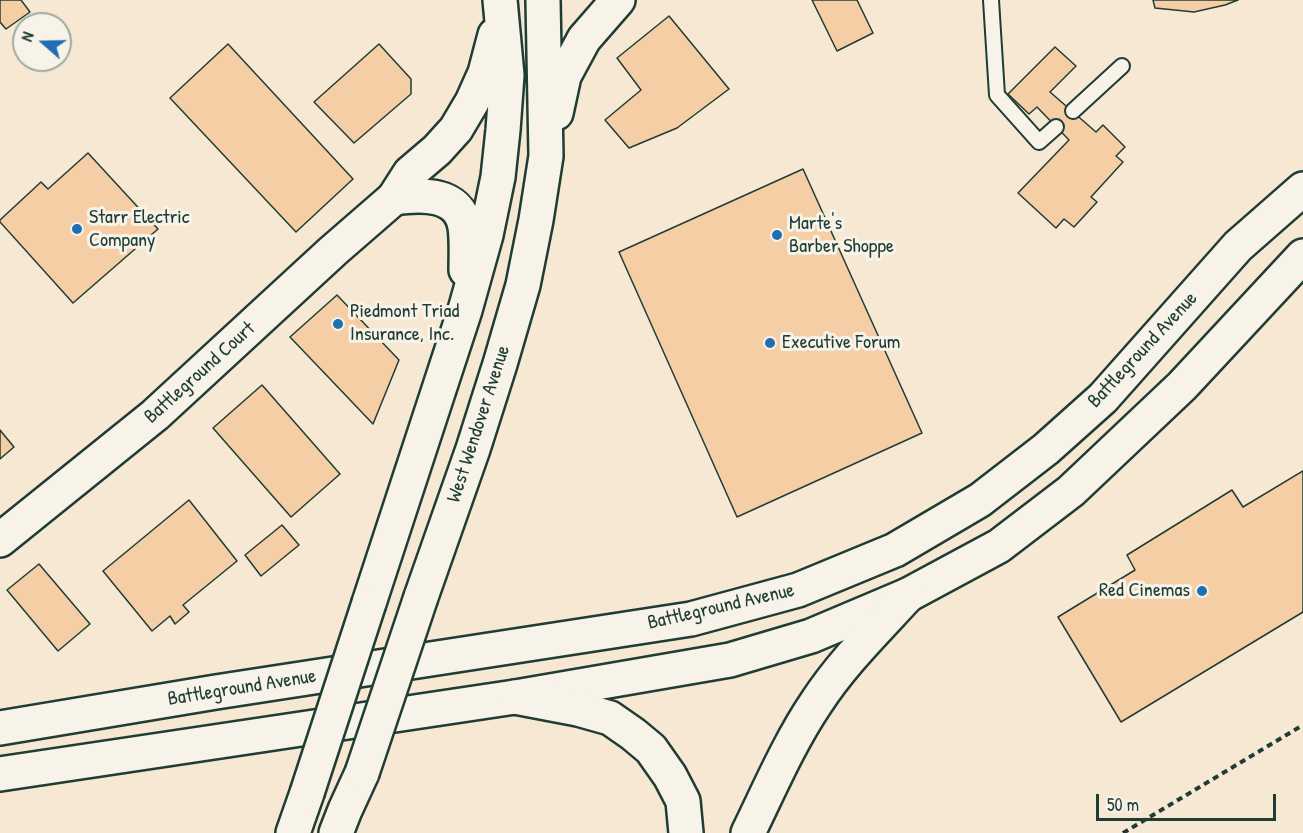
<!DOCTYPE html>
<html>
<head>
<meta charset="utf-8">
<style>
  body { margin:0 }
  #map { position:relative; width:1303px; height:833px; overflow:hidden; background:#f7e8d4; font-family:"Patrick Hand",sans-serif }
  canvas { display:block }
  .north { position:absolute; left:12px; top:12px; width:60px; height:60px; box-sizing:border-box; background:#f7f3e8; border:2px solid #a1aaa0; border-radius:50%; rotate:290deg; font-size:16px; font-weight:700; line-height:24px; text-align:center; color:#1f3d34 }
  .north::after { content:''; display:block; margin:auto; width:21px; height:27px; background:#1f6fb2; clip-path:polygon(50% 0,100% 100%,50% 72%,0 100%) }
  .scale { position:absolute; left:1096px; top:794px; width:180px; height:27px; box-sizing:border-box; border:3px solid #1f3d34; border-top:0; padding-left:8px; font-size:18px; line-height:21px; white-space:nowrap; color:#1f3d34; -webkit-text-stroke:4px #f7f3e8; paint-order:stroke }
</style>
</head>
<body>
<div id="map">
<canvas width="1303" height="833"></canvas>
<div class="north">N</div>
<div class="scale">50 m</div>
</div>
<script>
const g = document.querySelector('canvas').getContext('2d');
g.lineJoin = 'round';
function fill(path, color) { g.fillStyle = color; g.fill(path, 'evenodd'); }
function stroke(path, color, width, dash) { g.strokeStyle = color; g.lineWidth = width; g.lineCap = dash ? 'butt' : 'round'; g.setLineDash(dash || []); g.stroke(path); }
function write(font, color, halo, rows, align = 'center') {
  g.font = font + ' "Patrick Hand",sans-serif'; g.lineWidth = 6; g.setLineDash([]); g.textBaseline = 'middle'; g.strokeStyle = halo; g.fillStyle = color; for (const [text, x, y, turn = 0] of rows) {
    g.save(); g.translate(x, y); g.rotate((+turn || 0) * Math.PI / 180); g.textAlign = isNaN(turn) ? turn : align; if (halo) g.strokeText(text, 0, 0); g.fillText(text, 0, 0); g.restore();
  }
}
const building = new Path2D(`
  M0 0H21L30 12 6 29 0 22Z
  M812 0H857L873 33 837 51Z
  M1153 0H1238L1225 5 1194 12 1155 8Z
  M669 16 729 89 677 128 629 148 605 120 641 90 617 58Z
  M228 44 353 179 296 232 170 98Z
  M379 44 411 79V94L354 143 314 102Z
  M1055 47 1076 66 1050 92 1096 132 1103 125 1125 147 1116 156 1123 162 1091 197 1097 202 1074 227 1064 219 1056 228 1018 193 1069 140 1037 107 1029 114 1008 94Z
  M88 153 158 229 73 303 0 222V220L41 182 48 189Z
  M803 169 922 433 737 517 619 252Z
  M337 295 399 360 373 424 290 337Z
  M262 385 340 474 291 517 213 428Z
  M0 430 14 447 0 459Z
  M1303 471V612L1121 722 1058 617 1135 570 1127 555 1232 490 1243 507Z
  M189 500 237 561 183 605 189 612 175 624 170 616 152 631 103 571Z
  M282 525 299 545 261 576 245 555Z
  M39 564 90 624 58 651 7 590Z`);
fill(building, '#f6cea5');
stroke(building, '#1f3d34', 1.5);
const lane = new Path2D(`
  M991 0 997 95 1039 142 1056 127
  M1073 111 1122 66`);
const primary = new Path2D(`
  M0 540 155 415 333 251 394 198
  M0 728 216 692 691 619 798 590 895 550 980 500 1046 449 1103 398 1238 246 1303 189
  M0 774 515 697 730 660 811 636 908 595 999 546 1071 491 1182 386 1303 256`);
const highway = new Path2D(`
  M556 113 564 76 584 39 618 0
  M394 198 410 173 437 150 456 129 472 102 485 73 495 35
  M394 198C420 194 459 192 465 227 467 241 466 256 466 270
  M421 597 473 449 500 364 523 285 536 220 546 156 543 0
  M369 603 465 310 486 235 498 177 503 130 507 75 500 0
  M515 697 578 709 610 718 633 734 651 749 670 776 683 801 686 833
  M293 833 307 793
  M336 833 345 810 362 773
  M748 833C769 790 789 743 816 703 842 663 876 630 908 595`);
stroke(lane, '#1f3d34', 18);
stroke(primary, '#1f3d34', 38);
stroke(highway, '#1f3d34', 38);
stroke(new Path2D(`
  M1123 833 1303 725`), '#1f3d34', 4, [6, 4.5]);
stroke(lane, '#f7f3e8', 14);
stroke(primary, '#f7f3e8', 33);
stroke(highway, '#f7f3e8', 33);
const highwayBridge = new Path2D(`
  M362 773 421 597
  M307 793 369 603`);
stroke(highwayBridge, '#1f3d34', 38, []);
stroke(highwayBridge, '#f7f3e8', 33);
for (const [x, y, r, color] of [
  [77,229,6,"#1f6fb2"],
  [777,235,6,"#1f6fb2"],
  [338,324,6,"#1f6fb2"],
  [770,343,6,"#1f6fb2"],
  [1202,591,6,"#1f6fb2"]
]) { const dot = new Path2D(); dot.arc(x, y, r, 0, 2 * Math.PI); g.fillStyle = color; g.fill(dot); stroke(dot, '#f7f3e8', 2); }
write('20px', '#1f3d34', '#f7f3e8', [
  ["Starr Electric",89,218],
  ["Company",89,241],
  ["Marte's",789,224],
  ["Barber Shoppe",789,247],
  ["Piedmont Triad",350,312],
  ["Insurance, Inc.",350,335],
  ["Executive Forum",782,343],
  ["Red Cinemas",1190,591,"right"]
], 'left');
write('20px', '#1f3d34', '#f7f3e8', [
  ["Battleground Avenue",1143,350,-47],
  ["Battleground Court",200,373,-42],
  ["West Wendover Avenue",479,424,-72],
  ["Battleground Avenue",721,607,-13],
  ["Battleground Avenue",242,688,-9]
]);
</script>
</body>
</html>
